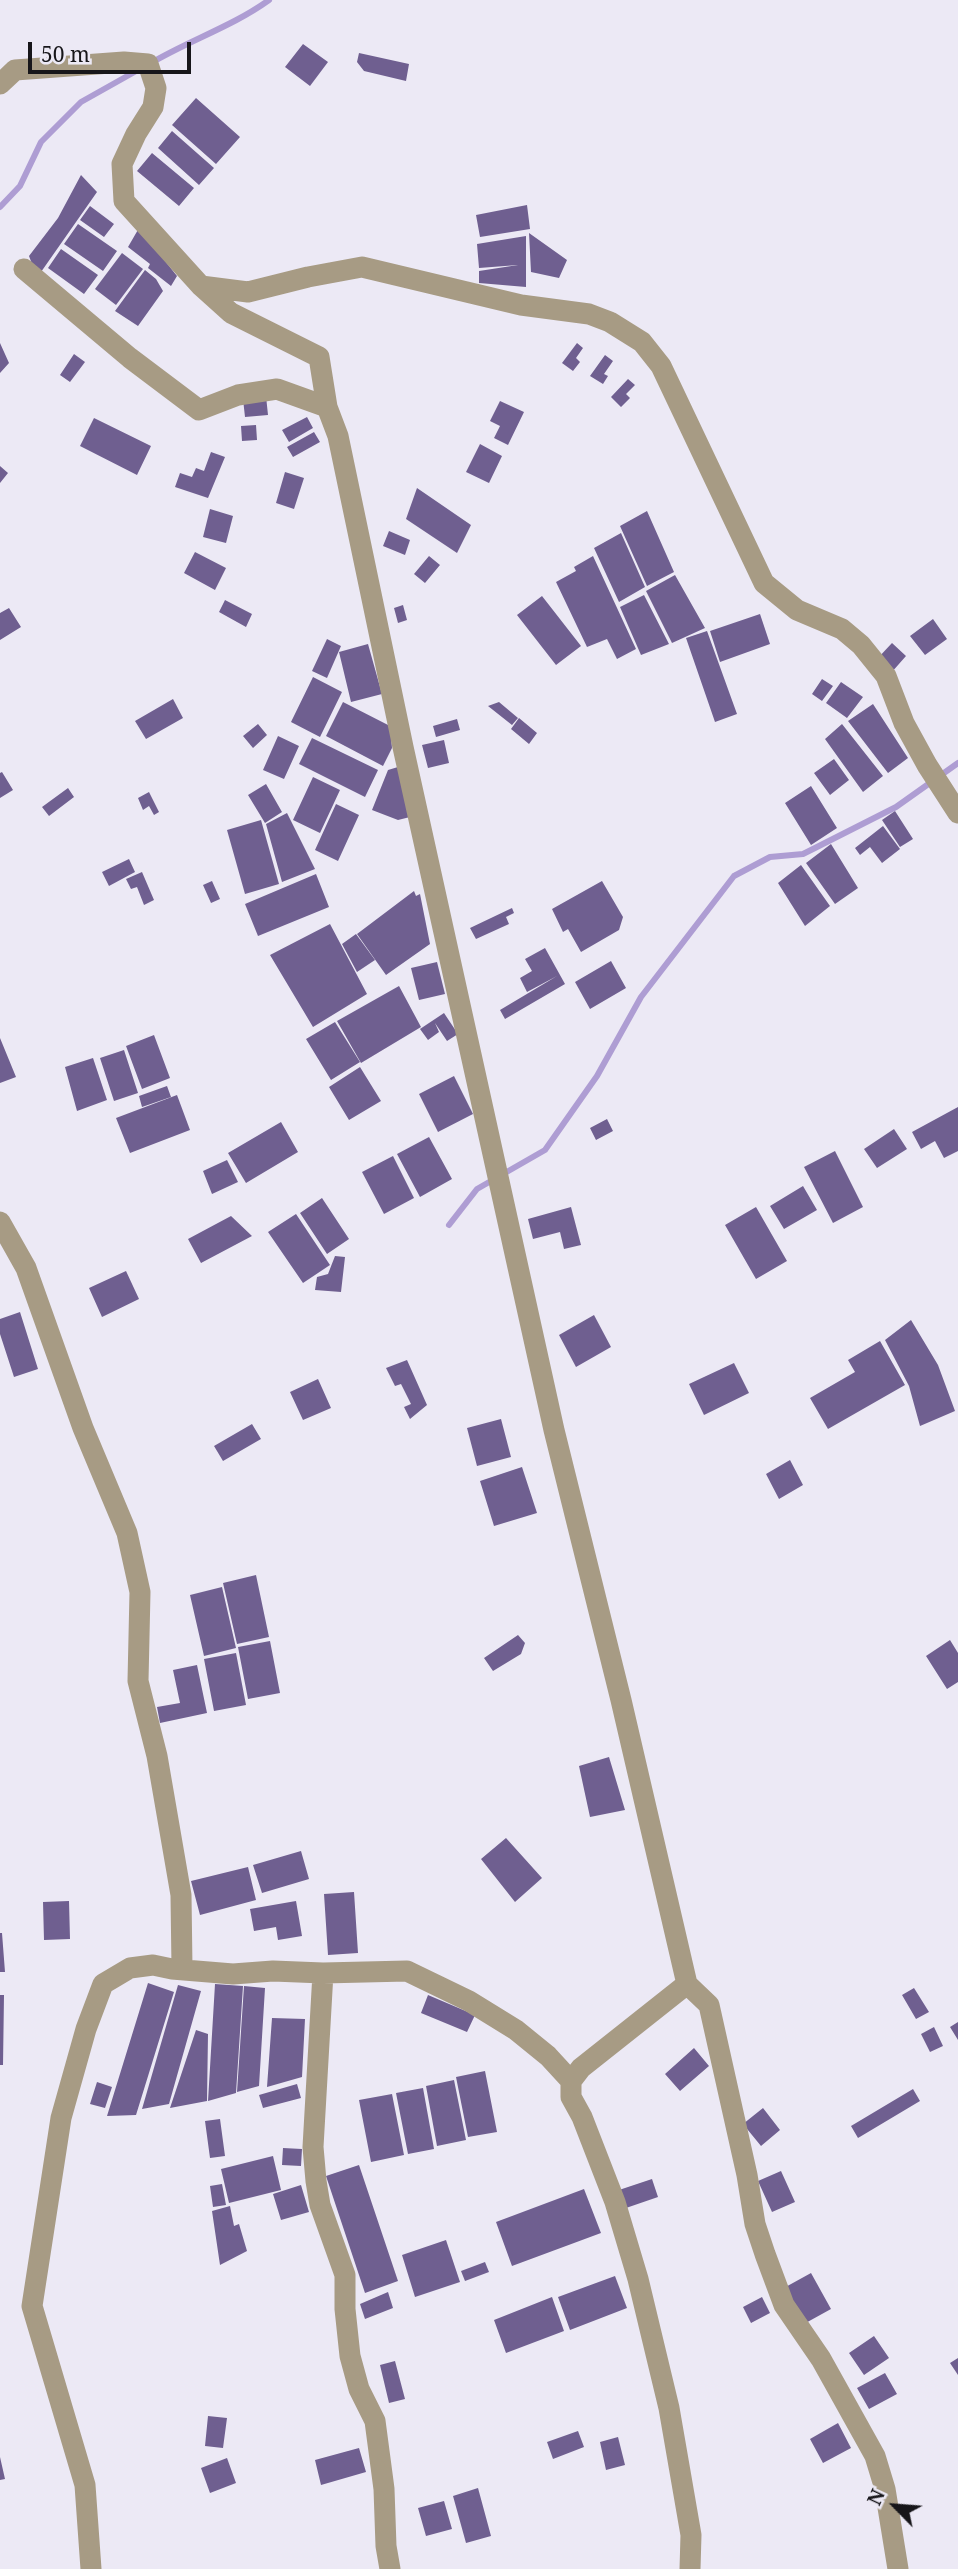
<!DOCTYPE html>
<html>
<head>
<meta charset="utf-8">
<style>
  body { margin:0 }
  #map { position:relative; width:958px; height:2569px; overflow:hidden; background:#ece9f5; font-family:"Noto Serif",serif }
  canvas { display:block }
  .north { position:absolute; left:860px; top:2471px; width:70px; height:70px; -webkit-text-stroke:5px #ece9f5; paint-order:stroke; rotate:295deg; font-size:19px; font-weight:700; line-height:28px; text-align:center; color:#17161a }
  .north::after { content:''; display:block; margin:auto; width:24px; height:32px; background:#17161a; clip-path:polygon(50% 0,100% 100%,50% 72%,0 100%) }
  .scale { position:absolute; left:28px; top:42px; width:163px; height:32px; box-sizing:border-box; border:4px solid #17161a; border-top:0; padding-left:9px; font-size:21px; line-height:24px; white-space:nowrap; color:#17161a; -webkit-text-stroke:5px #ece9f5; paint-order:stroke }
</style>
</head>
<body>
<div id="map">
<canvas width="958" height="2569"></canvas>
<div class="north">N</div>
<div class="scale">50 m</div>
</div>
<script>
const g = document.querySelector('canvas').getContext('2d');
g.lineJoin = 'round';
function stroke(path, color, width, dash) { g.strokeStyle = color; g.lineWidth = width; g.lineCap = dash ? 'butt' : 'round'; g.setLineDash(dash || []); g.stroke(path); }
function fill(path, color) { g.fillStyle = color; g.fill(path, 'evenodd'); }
stroke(new Path2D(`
  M151 63C190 40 233 26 269 0
  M0 207 20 186 41 142 81 102 138 70
  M449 1225 477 1189 545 1150 597 1076 641 997 734 876 770 857 803 854 815 848 896 807 958 763`), '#ae9dd3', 6);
fill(new Path2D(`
  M303 44 328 62 310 86 285 67Z
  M359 53 409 64 406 81 364 71 357 62Z
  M196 98 240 137 216 164 172 125Z
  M172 131 214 168 199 185 158 148Z
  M152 153 194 188 179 206 137 171Z
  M81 175 97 192 41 272 32 264 29 256 58 218Z
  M527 205 530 229 480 237 476 215Z
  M90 206 114 224 104 237 80 220Z
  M78 224 117 251 103 271 64 244Z
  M139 228 177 276 171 286 148 268 150 264 128 247Z
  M529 233 567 260 559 278 531 272Z
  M526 236V287L479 283V271L518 265 479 268 477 244Z
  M61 249 98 275 84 294 48 268Z
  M122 253 143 269 116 305 95 289Z
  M145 270 156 279 163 291 138 326 115 311Z
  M0 343 9 363 0 373Z
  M577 343 583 348 576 358 580 362 573 371 562 363Z
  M74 354 85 362 70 382 60 375Z
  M605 355 613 361 604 374 608 376 603 384 590 376Z
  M628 379 635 385 626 394 630 398 621 407 611 397Z
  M266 396 268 415 245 417 243 399Z
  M500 401 524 412 508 445 494 438 500 426 490 421Z
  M307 417 313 428 289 442 282 430Z
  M94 418 151 446 137 475 80 446Z
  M256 425 257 440 242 441 241 426Z
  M314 432 320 442 293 457 287 447Z
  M480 444 502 456 489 483 466 472Z
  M211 452 225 457 208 498 175 487 180 473 192 477 196 468 204 471Z
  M0 466 8 473 0 483Z
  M285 472 304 478 294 509 276 503Z
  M417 488 471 525 457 553 406 519Z
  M210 509 233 516 226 543 203 537Z
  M647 511 674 572 647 586 620 526Z
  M389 531 410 540 405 555 383 546Z
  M621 533 645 587 619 602 594 548Z
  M195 552 226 568 215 590 184 573Z
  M429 556 440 565 425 583 414 574Z
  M593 556 636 649 617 659 607 639 587 647 556 582 576 571 574 567Z
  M675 575 705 628 672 643 646 591Z
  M644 595 669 644 641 655 620 607Z
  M542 596 581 646 556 665 517 615Z
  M225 600 252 614 246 627 219 612Z
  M403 605 407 620 398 623 394 608Z
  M9 608 21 627 0 640V613Z
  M760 614 770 644 720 662 710 631Z
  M933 619 947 639 925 655 910 636Z
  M707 631 737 714 715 722 686 638Z
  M327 639 341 646 327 678 312 671Z
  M892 643 906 656 891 673 877 659Z
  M368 644 382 694 351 702 339 652Z
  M313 677 342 692 320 737 291 722Z
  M822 679 833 686 822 701 812 694Z
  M841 682 863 697 847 718 826 703Z
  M173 699 183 718 146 739 135 721Z
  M343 702 390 726 392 748 383 766 326 736Z
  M499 702 518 718 512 725 488 706Z
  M873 704 908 758 888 773 848 721Z
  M519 718 537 733 529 744 511 729Z
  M457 719 460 730 436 737 433 726Z
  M258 724 267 735 253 748 243 736Z
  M842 724 883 776 863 792 825 739Z
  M278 736 299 746 284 779 263 770Z
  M312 738 378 770 365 797 299 764Z
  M444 740 449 763 428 768 422 745Z
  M834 759 849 780 830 795 814 773Z
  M398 767 410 817 398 820 372 810 388 770Z
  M2 772 13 790 0 798V773Z
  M313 777 340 790 320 833 293 820Z
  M266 784 282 812 265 823 248 795Z
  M811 786 837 828 811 845 785 803Z
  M68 788 74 797 49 816 42 807Z
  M149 792 159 812 154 815 149 806 143 810 138 798Z
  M336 804 359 815 338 861 315 850Z
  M895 811 913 839 900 847 882 820Z
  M287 813 315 869 282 882 266 824Z
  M261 820 279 884 245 894 227 830Z
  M883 826 900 849 882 863 870 847 860 855 855 848Z
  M831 844 858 888 835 904 806 863Z
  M129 859 135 872 109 886 102 872Z
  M801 865 830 906 805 926 778 883Z
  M142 872 154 900 144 905 137 887 131 889 126 879Z
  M316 874 329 907 258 936 245 904Z
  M212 881 220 899 211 903 203 885Z
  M602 881 623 917 619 930 581 952 568 929 563 932 552 909Z
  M414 891 416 896 420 894 430 944 386 975 357 934Z
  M512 908 514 913 506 917 509 924 476 939 470 928Z
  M330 924 367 994 313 1027 270 955Z
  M356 934 375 960 357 972 342 944Z
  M545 948 565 984 505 1019 500 1010 557 976 527 992 520 978 532 971 525 959Z
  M611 961 626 988 590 1009 575 982Z
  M437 962 445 994 419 1000 411 968Z
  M399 986 421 1027 361 1063 337 1021Z
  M444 1013 458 1034 447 1041 435 1023 439 1032 428 1040 420 1029Z
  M335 1022 360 1062 331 1080 306 1039Z
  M154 1035 170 1078 142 1089 126 1046Z
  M0 1038 16 1077 0 1083Z
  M124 1050 138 1093 114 1101 100 1058Z
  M93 1058 107 1100 77 1111 65 1067Z
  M360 1067 381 1101 349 1120 329 1087Z
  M454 1076 473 1114 438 1132 419 1094Z
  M167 1086 171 1097 142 1107 139 1096Z
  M177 1095 190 1130 130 1153 116 1118Z
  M958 1107V1151L944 1158 935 1141 921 1149 912 1132Z
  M607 1119 613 1131 596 1140 590 1128Z
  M281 1122 298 1152 246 1183 228 1153Z
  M894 1129 907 1149 877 1168 864 1149Z
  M429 1137 452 1179 420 1197 397 1154Z
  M835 1151 863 1207 833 1223 804 1167Z
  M393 1156 414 1198 384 1214 362 1172Z
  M227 1160 238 1182 212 1194 203 1171Z
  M803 1186 817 1210 784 1229 770 1206Z
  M322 1198 349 1239 327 1254 300 1213Z
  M571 1207 581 1245 564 1249 560 1232 533 1239 528 1219Z
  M756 1207 787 1261 756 1279 725 1225Z
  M296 1214 330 1265 303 1283 268 1232Z
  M231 1216 252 1236 201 1263 188 1239Z
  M335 1256 345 1257 341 1292 315 1290 317 1277 328 1274Z
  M126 1271 139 1299 102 1317 89 1288Z
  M20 1312 38 1369 14 1377 0 1334V1319Z
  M594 1315 611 1347 576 1367 559 1335Z
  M911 1320 938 1365 955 1411 920 1426 909 1386 885 1340Z
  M880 1341 905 1385 828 1429 810 1398 855 1372 848 1360Z
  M407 1360 427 1405 410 1419 404 1407 411 1404 401 1384 395 1386 386 1368Z
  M734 1363 749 1393 704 1415 689 1384Z
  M318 1379 331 1408 303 1420 290 1392Z
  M501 1419 511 1457 477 1466 467 1428Z
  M252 1424 261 1439 223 1461 214 1446Z
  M790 1460 803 1485 779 1499 766 1474Z
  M522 1467 537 1513 494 1526 480 1481Z
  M256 1575 269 1637 237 1644 223 1583Z
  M222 1587 236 1648 204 1656 190 1595Z
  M518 1635 525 1643 521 1654 493 1671 484 1658Z
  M950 1640 958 1653V1682L947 1689 926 1656Z
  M270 1641 280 1693 248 1699 238 1647Z
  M236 1653 246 1705 214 1711 204 1659Z
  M197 1665 207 1713 160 1723 157 1707 180 1703 173 1670Z
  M609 1757 625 1810 590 1817 579 1766Z
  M506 1838 542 1878 515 1902 481 1859Z
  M301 1851 309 1879 262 1893 253 1865Z
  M248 1867 256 1900 200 1915 191 1881Z
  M354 1892 358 1953 328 1955 324 1894Z
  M69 1901 70 1939 44 1940 43 1902Z
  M296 1901 302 1936 278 1940 276 1927 254 1931 250 1909Z
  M0 1933H2L5 1972H0Z
  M148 1983 174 1992 136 2115 107 2116Z
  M215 1984 243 1986 236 2093 208 2101Z
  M178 1985 201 1991 169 2104 142 2109Z
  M244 1986 265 1988 259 2086 237 2092Z
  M914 1988 929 2012 916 2019 902 1995Z
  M0 1995H4L3 2065H0Z
  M428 1995 475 2015 467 2032 421 2013Z
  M272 2018 305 2019 302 2077 267 2087Z
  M958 2022V2040L950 2027Z
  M934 2027 943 2046 930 2052 921 2034Z
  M196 2030 208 2034 207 2101 170 2108Z
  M694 2048 709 2066 680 2091 665 2074Z
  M485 2071 497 2132 468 2137 456 2077Z
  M454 2080 466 2140 437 2146 426 2086Z
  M97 2082 112 2087 105 2108 90 2104Z
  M297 2084 301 2098 263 2108 259 2095Z
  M423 2088 434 2149 408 2154 396 2093Z
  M913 2089 920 2101 858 2138 851 2126Z
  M392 2094 404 2155 371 2162 359 2100Z
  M763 2108 780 2130 761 2146 743 2124Z
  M220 2119 225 2156 210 2158 205 2121Z
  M283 2148 302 2149 301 2166 282 2165Z
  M273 2156 281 2190 229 2203 221 2169Z
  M359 2165 398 2281 365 2293 326 2176Z
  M781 2171 795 2202 772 2212 758 2181Z
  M652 2179 658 2197 626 2208 619 2190Z
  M222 2184 226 2205 213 2207 210 2186Z
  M301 2185 309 2212 281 2220 273 2194Z
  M584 2189 601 2233 512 2266 496 2222Z
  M230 2206 234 2226 239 2224 247 2251 220 2265 212 2211Z
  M446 2240 460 2282 415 2297 402 2255Z
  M485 2262 489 2272 465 2281 461 2271Z
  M811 2273 831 2309 802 2325 782 2289Z
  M615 2276 627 2308 570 2330 558 2297Z
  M388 2292 393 2308 365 2319 360 2304Z
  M552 2297 564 2331 506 2353 494 2320Z
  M762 2297 770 2313 751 2323 743 2307Z
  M874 2336 889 2358 864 2375 849 2353Z
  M958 2358V2375L950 2363Z
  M395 2361 405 2399 389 2403 380 2365Z
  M885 2373 897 2394 869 2409 857 2388Z
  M208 2416 227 2418 223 2448 205 2446Z
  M838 2423 851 2448 823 2463 810 2439Z
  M578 2431 584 2447 553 2459 547 2442Z
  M618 2437 625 2465 606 2470 600 2442Z
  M359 2448 366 2472 321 2485 315 2460Z
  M0 2457 5 2479 0 2480Z
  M227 2458 236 2483 210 2493 201 2468Z
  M478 2488 491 2536 466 2543 453 2496Z
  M444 2501 452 2529 426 2536 418 2508Z`), '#6f5f90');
stroke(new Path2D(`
  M0 84 15 70 124 62 148 64 156 88 153 107 136 134 122 164 124 201 201 286 231 313 319 357 327 407 338 436 403 747 554 1430 621 1700 687 1984 709 2005 747 2175 755 2224 765 2254 784 2305 821 2359 875 2456 885 2489 898 2569
  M24 269 130 358 199 410 238 395 277 389 327 407
  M201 286 248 292 308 277 362 267 521 305 589 314 610 322 642 342 661 366 764 583 797 610 842 629 861 645 886 676 904 723 927 765 958 813
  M0 1222 26 1268 83 1428 127 1533 140 1592 138 1681 157 1756 181 1895 182 1968
  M323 1973 313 2147 316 2181 320 2205 345 2275V2309L350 2356 359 2389 375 2421 384 2489 386 2546 390 2569
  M687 1984 581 2068 571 2081V2097L582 2117 615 2202 638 2279 669 2408 691 2535 690 2569
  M91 2569 85 2485 32 2306 61 2118 86 2029 103 1984 130 1968 153 1965 172 1969 233 1974 273 1971 323 1973 407 1971 469 2001 516 2030 548 2056 571 2081`), '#a79b84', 21);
</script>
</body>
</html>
